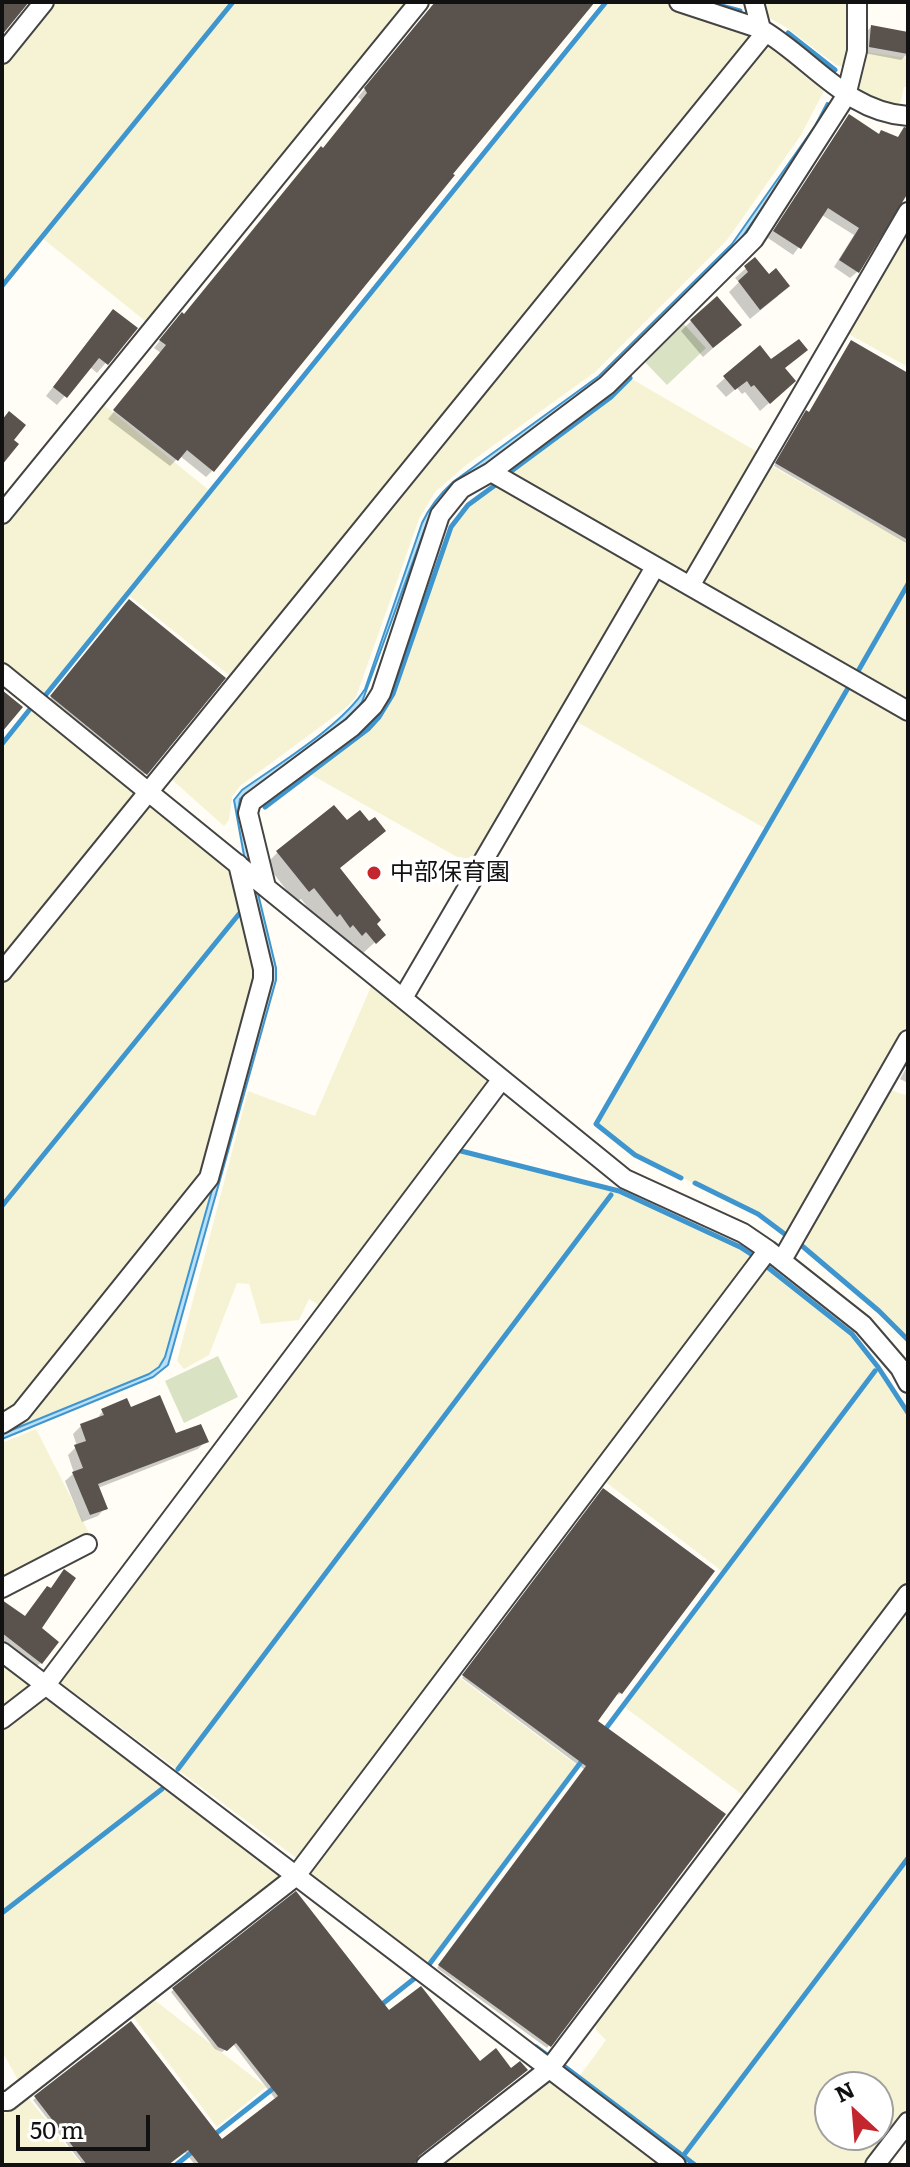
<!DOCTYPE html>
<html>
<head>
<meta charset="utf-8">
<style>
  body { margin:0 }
  #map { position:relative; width:910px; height:2167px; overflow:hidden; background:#fffdf5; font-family:Literata,serif }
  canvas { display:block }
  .frame { position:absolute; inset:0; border:4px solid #111; pointer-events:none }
  .north { position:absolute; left:814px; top:2071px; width:80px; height:80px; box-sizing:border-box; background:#fff; border:2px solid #a0a0a0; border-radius:50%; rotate:334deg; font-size:22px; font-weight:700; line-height:32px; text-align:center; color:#111 }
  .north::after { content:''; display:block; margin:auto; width:28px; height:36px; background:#c4262e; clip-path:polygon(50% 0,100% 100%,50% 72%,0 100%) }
  .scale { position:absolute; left:16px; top:2115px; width:134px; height:36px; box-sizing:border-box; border:4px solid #111; border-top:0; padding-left:10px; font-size:24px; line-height:28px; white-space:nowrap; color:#111; -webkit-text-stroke:6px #fff; paint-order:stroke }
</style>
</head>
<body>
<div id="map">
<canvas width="910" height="2167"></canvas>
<div class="frame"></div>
<div class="north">N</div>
<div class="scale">50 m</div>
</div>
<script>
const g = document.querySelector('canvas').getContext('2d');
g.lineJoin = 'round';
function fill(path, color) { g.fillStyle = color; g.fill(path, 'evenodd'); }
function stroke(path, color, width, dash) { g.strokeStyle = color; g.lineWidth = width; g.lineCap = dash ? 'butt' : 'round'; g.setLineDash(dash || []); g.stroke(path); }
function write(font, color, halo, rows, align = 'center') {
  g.font = font + ' Literata,"Noto Sans JP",serif'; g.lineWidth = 8; g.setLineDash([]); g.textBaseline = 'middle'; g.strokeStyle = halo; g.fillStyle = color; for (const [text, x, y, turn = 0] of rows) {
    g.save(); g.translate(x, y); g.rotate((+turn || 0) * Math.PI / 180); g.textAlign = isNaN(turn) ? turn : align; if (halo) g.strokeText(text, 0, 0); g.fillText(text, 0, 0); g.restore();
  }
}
fill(new Path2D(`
  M53 2H410L149 324 42 238 2 286V65Z
  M606 2H663L695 8 751 31 754 38 234 679 127 594 44 697 2 663V523L100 402 210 491Z
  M762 2H851L849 69 836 65 787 28 766 16Z
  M770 42 825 89 801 135 727 240 595 372 465 466 435 492 419 519 356 697 347 707 240 786 232 797 229 820 224 826 169 777 764 43Z
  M866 52 908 58V87H904L901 101 894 106 854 90Z
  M908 224V367L845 332Z
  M630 378 761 454 694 569 677 573 505 475 611 397Z
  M768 464 908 543V706L702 587 701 581Z
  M498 483 646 569 473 866 310 774 380 717 393 694 451 527 468 505Z
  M665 580 908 719V1029L789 1237 758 1214 635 1155 596 1124 766 829 572 719 650 584Z
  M33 706 135 788 138 797 2 965V744Z
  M152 803 233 868 258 970 201 1178 16 1408 2 1418V982L145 805Z
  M373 982 487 1076 489 1084 322 1307 309 1299 299 1320 261 1324 249 1284 237 1283 209 1355 184 1369 177 1361 248 1091 315 1116Z
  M885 1088 905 1095 908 1089V1340L879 1311 804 1248 807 1239 801 1235Z
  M455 1150 619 1191 740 1247 754 1256 299 1860 57 1680Z
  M216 1179 165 1357 159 1367 149 1374 12 1430Z
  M766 1266 852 1334 878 1367 908 1413V1586L747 1798 623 1706 723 1572 603 1480Z
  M36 1429 91 1537 2 1583V1443Z
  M908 1604V2109L865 2165H695L579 2077 606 2040 596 2030V2020ZM830 2087H878V2135H830Z
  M2 1660 33 1682V1688L2 1711Z
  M456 1675 578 1766 428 1966 308 1876Z
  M48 1696 281 1871V1882L20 2084 2 2051V1727L40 1698Z
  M152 1998 266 2087 217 2127 131 2014Z
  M548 2081 664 2165H440Z
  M26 2095 82 2165H2V2116Z`), '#f6f3d4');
fill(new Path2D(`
  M681 321 706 348 667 385 643 360Z
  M218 1356 238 1397 184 1423 165 1381Z`), '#d9e3c4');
const water = new Path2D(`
  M827 103 830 104 819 127 736 246 601 379 443 497 427 523 362 702 355 712 240 799 238 811 276 968V980L168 1365 153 1377 2 1439V1434L149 1374 159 1367 165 1357 271 981 273 969 245 861 234 800 242 790C277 765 343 725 365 689L422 523C430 506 440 494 453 482L599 376 732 244 815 126Z`);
fill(water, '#b9e0f7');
stroke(water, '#3f96cf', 2);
fill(new Path2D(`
  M436 2H585L213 470 206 477 180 456 170 466 108 419 161 353 154 348 175 322 184 316 322 150 362 101 358 97Z
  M871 27 908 34 907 54 901 60 864 53 865 33Z
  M849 117 878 136 897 139 908 132V187L857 272 850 278 834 267 854 235 822 215 793 255 768 238Z
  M755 260 778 296 750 319 729 292 739 282 735 278Z
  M105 320 135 329 97 373 90 367 57 405 46 396Z
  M691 321 739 325 703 357 681 331Z
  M771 361 783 369 785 389 760 411 745 392 742 394 737 388 726 397 716 386 725 378Z
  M908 376V544L774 466 804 415Z
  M129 602 223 678 143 776 49 700Z
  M278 852 338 869 383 935 362 954 353 943 349 946 340 936 337 938 327 925 324 927 301 899 296 902 266 864Z
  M908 1065V1083L900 1079Z
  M130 1410 175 1435 206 1441 198 1449 98 1488 105 1508 98 1516 82 1522 65 1481 74 1473 68 1455 77 1446 73 1434 81 1426 95 1421 103 1411Z
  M601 1493 621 1693 618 1695 616 1693 595 1722 549 2045 547 2048 437 1968 585 1770 462 1678Z
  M2 1602 39 1629 41 1663 37 1666 2 1639Z
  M174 1989 416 2156 411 2165H195L184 2151 166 2165H83L33 2100 130 2023 222 2142 276 2100 233 2044 222 2052 215 2049 171 1992Z`), '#0003');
stroke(new Path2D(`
  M714 4 740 11
  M788 33 835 70
  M2 286 233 2
  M506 475 611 397 630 378
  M857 673 908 584
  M44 697 606 2
  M2 744 30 709
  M265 807 368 729 379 717 393 694 451 527 468 505 498 483
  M461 1151 619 1191 740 1247 754 1256
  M681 1178 635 1155 596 1124 848 688
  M695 1183 758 1214 786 1235
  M2 1206 239 914
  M801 1245 879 1311 908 1340
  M766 1266 852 1334 878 1367 908 1413
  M604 1731 875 1371
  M178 1769 611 1195
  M2 1913 162 1789
  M428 1966 584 1758
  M381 2005 415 1978
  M536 2047 547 2055
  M565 2067 695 2165
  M214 2135 275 2087
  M683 2156 908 1858
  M176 2165 193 2151`), '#3f96cf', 5);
fill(new Path2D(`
  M2 2H29L2 35Z
  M435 2H595L453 174 455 175 214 472 187 450 178 461 113 410 166 345 159 340 182 312 184 314 321 146 323 148 367 93 364 88Z
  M871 25 908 32V54L869 47Z
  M849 114 879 134 881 130 898 137 904 127 908 128V193L859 273 839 260 859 228 828 208 801 249 773 231Z
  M755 257 769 274 776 268 790 286 760 310 738 281 748 272 744 266Z
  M717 296 742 325 713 348 690 320Z
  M113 309 138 328 108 365 99 358 67 398 53 387Z
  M799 339 808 350 785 368 796 381 770 404 754 385 751 387 747 381 735 390 723 376 760 345 771 359Z
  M851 340 908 373V540L775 463 806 410 809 412Z
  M9 411 26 425 14 440 19 444 2 465V420Z
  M129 599 226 678 147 775 50 696Z
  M2 690 23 707 2 732Z
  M334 805 347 820 360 810 369 821 375 817 386 831 340 868 381 920 377 924 386 935 376 944 366 932 362 936 353 925 350 928 340 914 337 917 314 888 309 892 276 851Z
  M160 1395 176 1433 201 1424 209 1442 98 1484 108 1509 90 1515 72 1472 83 1468 74 1445 86 1441 80 1424 104 1415 101 1409 127 1398 131 1407Z
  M603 1488 715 1571 622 1694 619 1692 598 1721 726 1814 551 2047 438 1965 586 1766 462 1675Z
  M64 1569 76 1578 42 1628 59 1642 42 1664 2 1633V1600L25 1616 47 1586 51 1588Z
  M296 1891 389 2010 421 1986 480 2061 496 2048 511 2068 520 2061 528 2070 419 2156 414 2165H200L188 2150 168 2165H87L34 2096 131 2021 222 2139 278 2096 236 2043 227 2051 218 2047 172 1988Z`), '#5a524d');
const minor = new Path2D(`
  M679 2 761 29
  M754 2 761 29C811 58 846 112 908 116
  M2 54 44 2
  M491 472 908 711
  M2 514 419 2
  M690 586 908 212
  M2 673 625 1179 743 1233 768 1250 863 1325 900 1368 908 1383
  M266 887 248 813 251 802 352 727 373 706 381 693 440 515 461 489 491 472 607 385 754 239 846 96 857 51V2
  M2 972 766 32
  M403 998 655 567
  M782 1260 908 1040
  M2 1424 21 1412 209 1178 263 979V969L238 864
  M2 1588 87 1544
  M2 1652 676 2165
  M2 1719 45 1686 502 1079
  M2 2101H8L295 1877 768 1250
  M426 2165 549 2069 908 1594
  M875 2165 908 2122`);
stroke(minor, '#444', 22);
stroke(minor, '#fff', 18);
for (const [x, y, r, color] of [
  [374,873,8,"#c4262e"]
]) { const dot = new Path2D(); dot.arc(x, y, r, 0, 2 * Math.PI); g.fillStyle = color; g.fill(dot); stroke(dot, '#fff', 3); }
write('24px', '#111', '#fff', [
  ["中部保育園",390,873]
], 'left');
</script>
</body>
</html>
